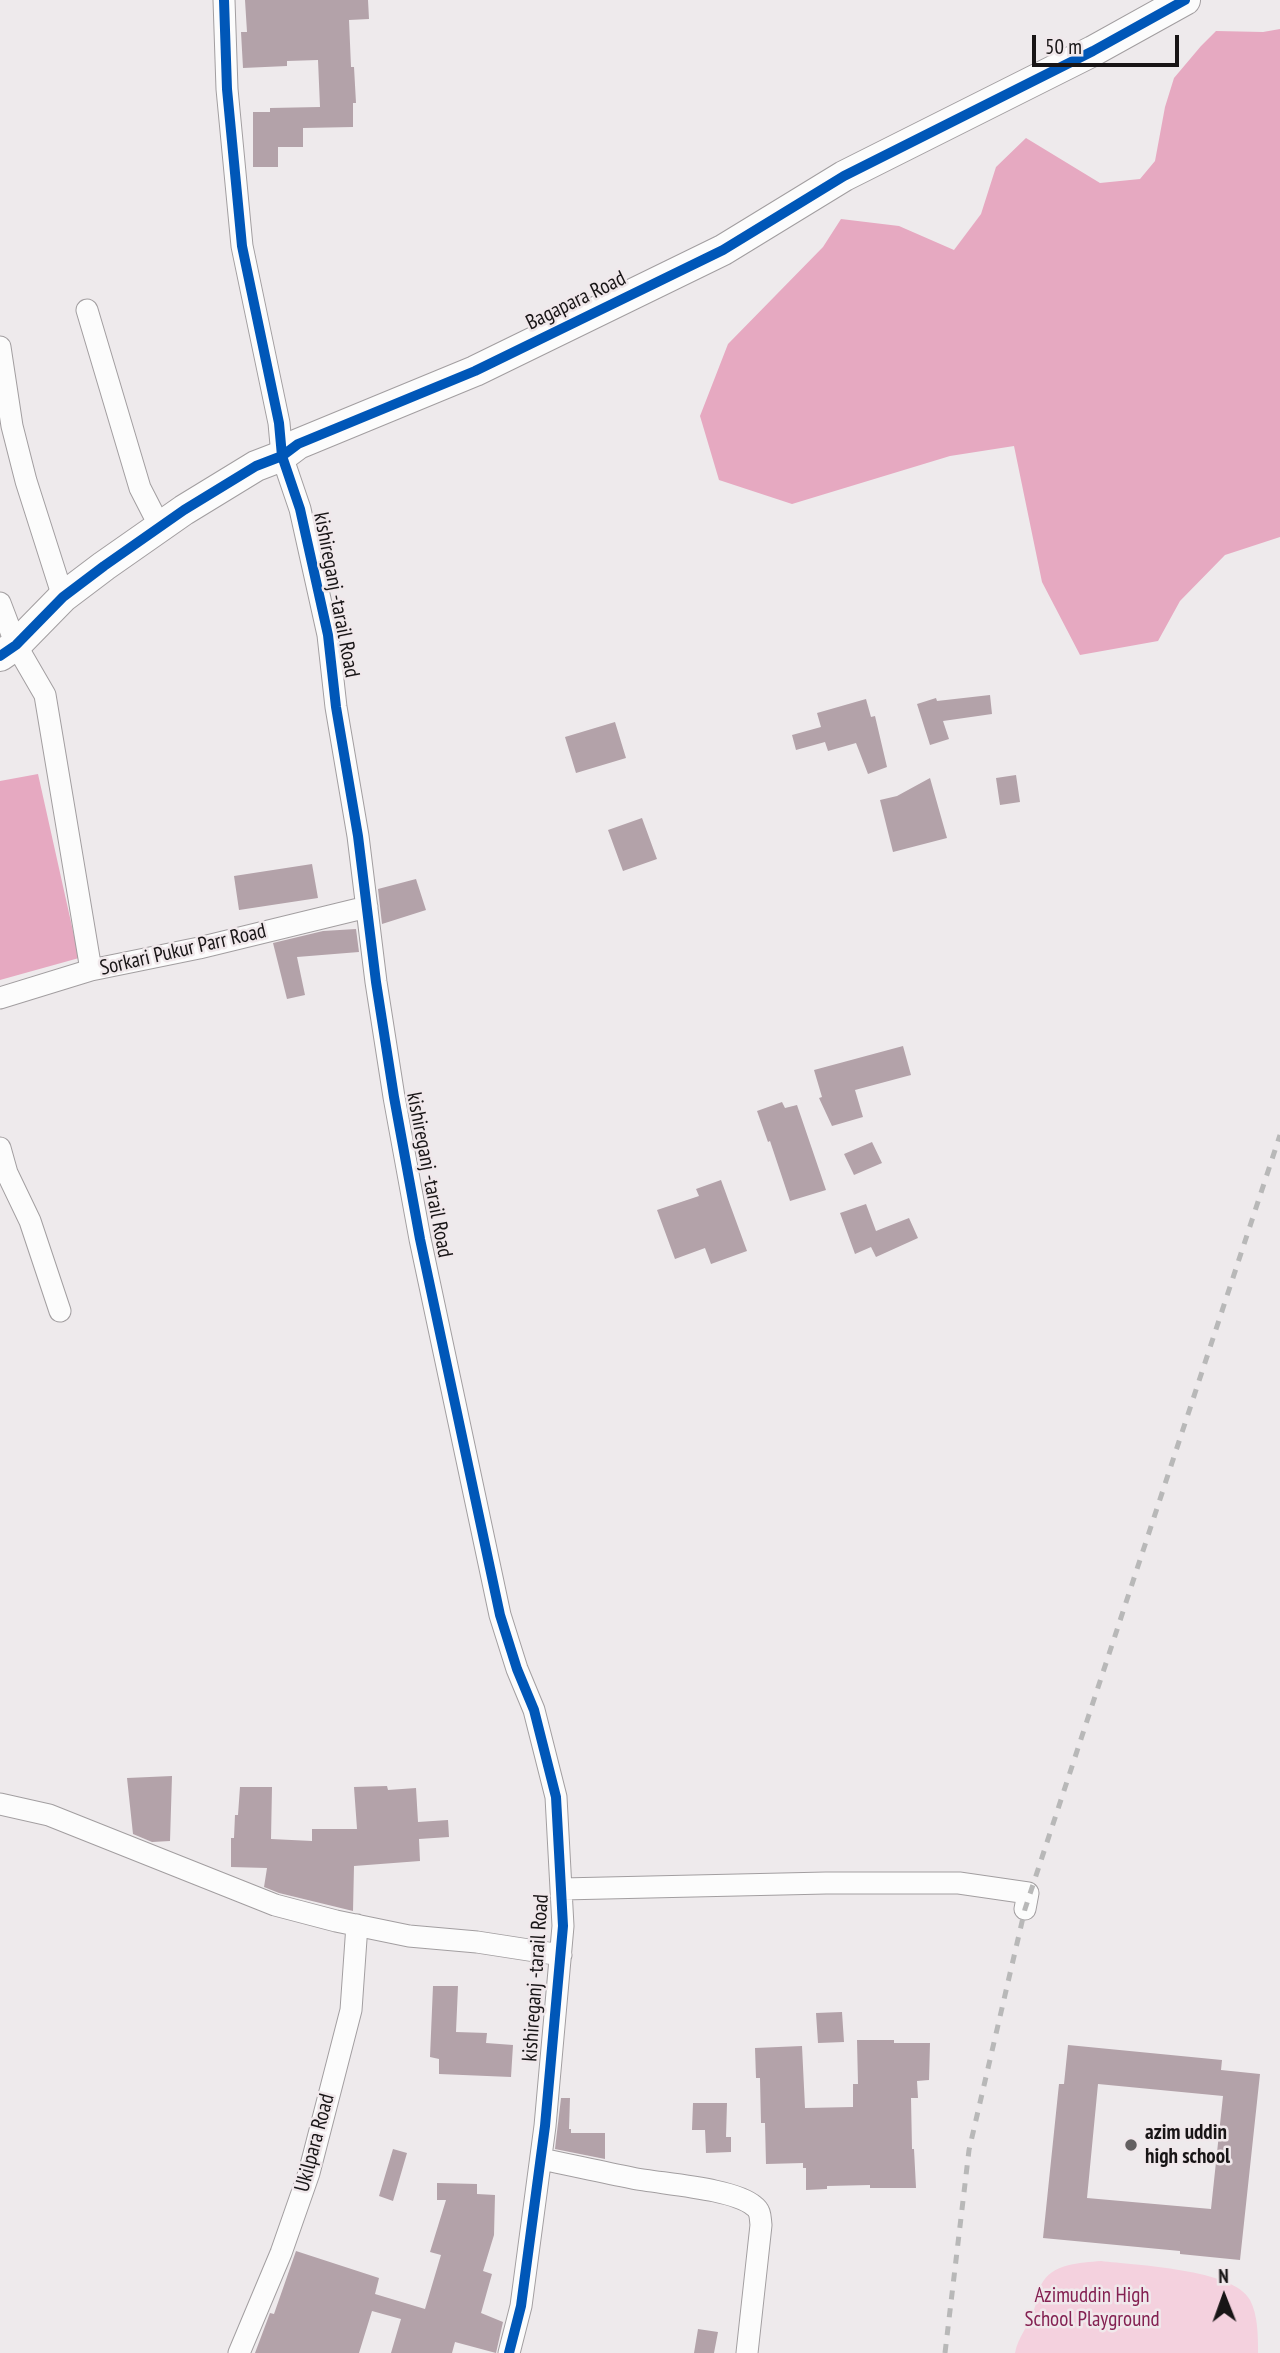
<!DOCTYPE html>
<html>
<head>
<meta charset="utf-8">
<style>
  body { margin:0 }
  #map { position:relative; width:1280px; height:2353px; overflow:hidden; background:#eeeaec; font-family:"PT Sans Narrow",sans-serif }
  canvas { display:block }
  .north { position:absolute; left:1189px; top:2262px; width:70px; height:70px; -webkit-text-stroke:5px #f0e8eb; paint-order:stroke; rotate:359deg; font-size:19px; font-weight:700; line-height:28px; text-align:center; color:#181516 }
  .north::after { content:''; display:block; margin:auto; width:24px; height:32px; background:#181516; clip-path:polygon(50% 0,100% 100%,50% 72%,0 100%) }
  .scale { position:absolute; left:1032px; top:35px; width:147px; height:32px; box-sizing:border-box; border:4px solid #181516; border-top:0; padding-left:9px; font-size:21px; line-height:24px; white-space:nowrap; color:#181516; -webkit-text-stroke:5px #f0e8eb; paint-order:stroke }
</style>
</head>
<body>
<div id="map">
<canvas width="1280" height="2353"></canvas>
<div class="north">N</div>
<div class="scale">50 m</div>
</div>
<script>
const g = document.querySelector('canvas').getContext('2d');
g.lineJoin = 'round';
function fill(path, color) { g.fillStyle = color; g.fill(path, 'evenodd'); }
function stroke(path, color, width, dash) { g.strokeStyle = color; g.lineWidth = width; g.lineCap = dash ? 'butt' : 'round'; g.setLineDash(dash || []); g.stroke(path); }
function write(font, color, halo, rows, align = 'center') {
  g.font = font + ' "PT Sans Narrow",sans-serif'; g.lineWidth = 5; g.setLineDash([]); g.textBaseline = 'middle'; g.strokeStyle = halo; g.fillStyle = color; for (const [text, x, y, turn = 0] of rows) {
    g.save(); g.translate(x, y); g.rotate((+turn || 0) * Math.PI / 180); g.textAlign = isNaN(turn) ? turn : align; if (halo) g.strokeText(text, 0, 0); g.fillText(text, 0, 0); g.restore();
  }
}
fill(new Path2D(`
  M1101 2261C1134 2265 1234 2269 1250 2300 1258 2315 1258 2336 1258 2353H1015C1018 2337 1028 2327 1033 2312 1037 2304 1037 2293 1041 2285 1052 2263 1080 2263 1101 2261Z`), '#f4d1de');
fill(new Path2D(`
  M1280 29V537L1225 555 1180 601 1158 641 1080 655 1042 582 1014 446 950 456 792 504 719 480 700 416 728 344 823 247 841 219 899 226 954 250 981 214 996 167 1026 138 1100 183 1140 179 1155 161 1165 107 1174 78 1201 46 1216 31 1263 32Z
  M38 774 79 958 0 980V781Z`), '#e6a9c1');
fill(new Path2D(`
  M245 0H368L369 19 349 20 351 67H354L356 103H353V127L303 128V147H278V167H253V112H270V108L320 107 318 60 287 61V66L243 68 241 32H247Z
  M990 695 992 714 943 721 949 739 930 745 917 704 936 698 937 701Z
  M866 699 871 717 875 716 887 767 868 774 856 743 828 751 825 742 796 750 792 735 821 727 817 713Z
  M615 722 626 758 576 773 565 737Z
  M1016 775 1020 802 1000 805 996 778Z
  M930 778 947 838 893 852 880 800 897 796Z
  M642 818 657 859 623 871 608 830Z
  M312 864 318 898 239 910 234 876Z
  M416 879 426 910 382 924 378 889Z
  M356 929 359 952 297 957 305 995 287 999 273 943 323 931Z
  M903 1046 911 1075 855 1090 863 1117 832 1126 819 1098 822 1097 814 1070Z
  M782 1102 785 1108 797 1105 826 1190 790 1201 770 1141 768 1142 757 1111Z
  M872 1142 882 1163 854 1175 844 1154Z
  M721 1180 747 1251 711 1264 705 1248 675 1259 657 1210 699 1196 696 1189Z
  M866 1204 876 1231 909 1218 918 1238 876 1257 871 1247 855 1254 840 1213Z
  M172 1776 170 1841 152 1842 133 1834 127 1778Z
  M387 1786 388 1790 416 1788 418 1822 448 1820 449 1837 419 1839 420 1861 354 1866 353 1911 279 1893 264 1887 267 1868 231 1867V1838H234L235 1815H238L240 1787H272L271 1839 312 1841V1829H357L354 1787Z
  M433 1986H458L456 2032 487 2033 486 2043 513 2045 511 2077 439 2074V2059L430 2057Z
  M842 2012 844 2042 818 2043 816 2013Z
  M857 2040H894V2043H930L929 2080 917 2081 918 2098H911L912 2149H914L916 2188H870V2185L827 2186V2189L806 2190V2168H803V2163L766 2164 765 2123H761L760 2078H756L755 2048 802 2046 805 2108 853 2107V2084H858Z
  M1068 2045 1222 2060 1221 2070 1260 2074 1240 2260 1180 2254V2251L1043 2238 1059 2084H1064ZM1098 2084 1223 2096 1211 2209 1087 2198Z
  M561 2098H570L569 2129H571V2133H605V2159L555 2149Z
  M693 2103H727L726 2137H731V2152L706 2153 705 2130H692Z
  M393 2149 407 2153 393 2201 379 2196Z
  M437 2183 477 2184V2194L495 2195 494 2235 483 2271 492 2274 481 2313 503 2322 496 2353 455 2342 452 2353H391L401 2319 372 2311 359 2353H255L270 2313 274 2314 296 2251 379 2278 375 2294 425 2309 441 2255 430 2252 446 2200H437Z
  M698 2329 718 2332 714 2353H694Z`), '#b3a2a9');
const street = new Path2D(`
  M224 0 227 89 242 246 279 423 282 456 300 509 328 635 336 707 358 836 376 982 394 1097 420 1239 500 1615 517 1669 534 1710 556 1797 563 1926 545 2126 521 2306 509 2353
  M87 310 140 488 160 527
  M0 347 12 426 26 481 63 597
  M0 603 16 645 45 695 91 970
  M0 998 91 970 199 948 367 907
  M0 1148 7 1173 30 1221 60 1311
  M0 1804 49 1815 275 1905 336 1921 409 1936 477 1942 561 1955
  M562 1889 826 1883H959L1028 1893 1025 1909
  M541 2159C571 2165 601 2172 632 2178 661 2184 733 2188 754 2206 761 2211 760 2217 761 2225L747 2353
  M239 2353 281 2253 309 2173 351 2010 357 1925`);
const secondary = new Path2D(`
  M0 656 16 645 63 597 104 566 184 510 256 466 282 456 298 444 475 371 723 250 844 176 1093 51 1185 0`);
stroke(street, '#a29ea0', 23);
stroke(secondary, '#a29ea0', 32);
stroke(street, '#fcfcfc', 21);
stroke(secondary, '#fcfcfc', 30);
stroke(new Path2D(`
  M945 2353 969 2150 1025 1909 1280 1135`), '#b8b8b8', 5, [9, 9]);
stroke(new Path2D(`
  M224 0 227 89 242 246 279 423 282 456 300 509 328 635 336 707 358 836 376 982 394 1097 420 1239 500 1615 517 1669 534 1710 556 1797 563 1926 545 2126 521 2306 509 2353
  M0 656 16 645 63 597 104 566 184 510 256 466 282 456 298 444 475 371 723 250 844 176 1093 51 1185 0`), '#0057b8', 10);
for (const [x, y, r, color] of [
  [1131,2145,7,"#636061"]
]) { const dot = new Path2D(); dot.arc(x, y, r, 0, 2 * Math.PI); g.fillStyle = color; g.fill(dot); stroke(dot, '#f0e8eb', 2.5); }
write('21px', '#181516', '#f0e8eb', [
  ["Bagapara Road",576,301,-26],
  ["kishireganj -tarail Road",336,595,79],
  ["Sorkari Pukur Parr Road",183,950,-13],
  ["kishireganj -tarail Road",429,1175,79],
  ["kishireganj -tarail Road",536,1978,-86],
  ["Ukilpara Road",315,2143,-75]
]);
write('bold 21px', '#181516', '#f0e8eb', [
  ["azim uddin",1145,2133],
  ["high school",1145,2157]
], 'left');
write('21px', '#842152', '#f0e8eb', [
  ["Azimuddin High",1092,2296],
  ["School Playground",1092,2320]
]);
</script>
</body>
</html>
